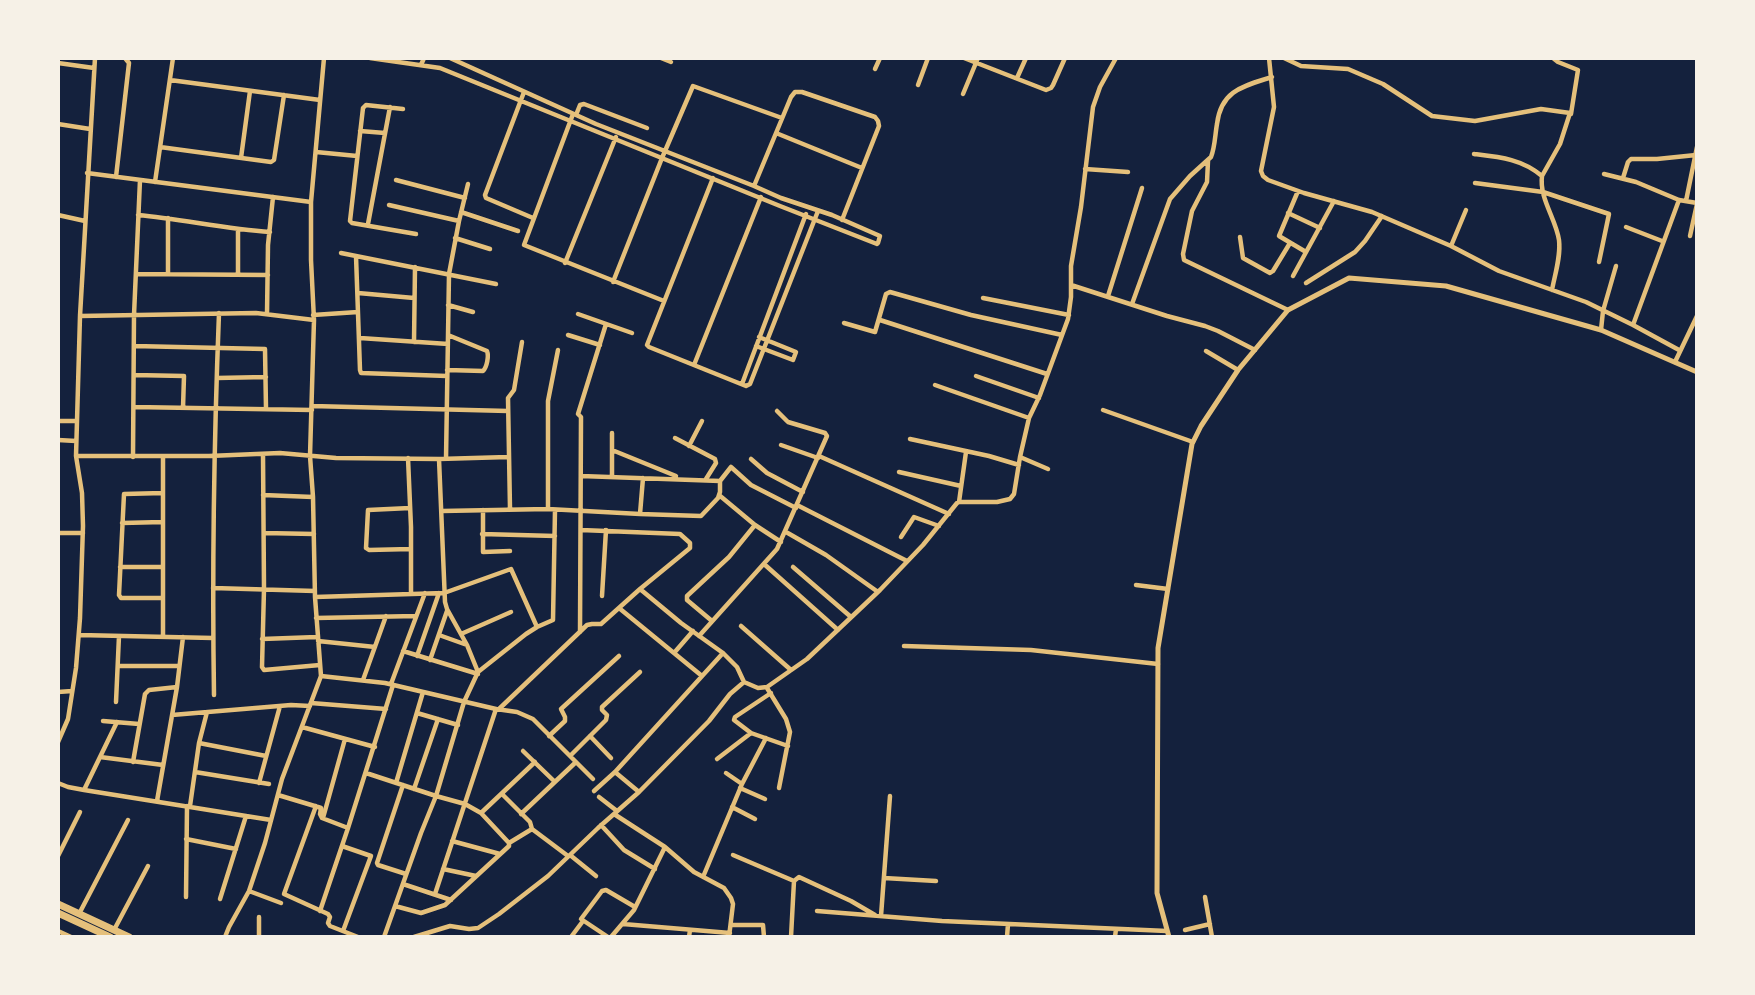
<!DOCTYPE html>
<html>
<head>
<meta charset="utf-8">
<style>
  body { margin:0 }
  #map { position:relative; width:1755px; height:995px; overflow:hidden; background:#14213d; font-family:"Asap Condensed",sans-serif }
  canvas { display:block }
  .frame { position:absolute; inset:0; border:60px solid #f6f1e7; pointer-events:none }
</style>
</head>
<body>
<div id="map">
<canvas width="1755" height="995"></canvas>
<div class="frame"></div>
</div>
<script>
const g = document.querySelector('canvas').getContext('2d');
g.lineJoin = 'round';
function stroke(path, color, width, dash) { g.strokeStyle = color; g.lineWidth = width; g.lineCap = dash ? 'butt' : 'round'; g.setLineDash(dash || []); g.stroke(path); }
stroke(new Path2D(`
  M370 58 440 68 780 206 877 244 878 243 880 236 832 215 781 198 754 186 596 124 450 58
  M661 58 671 62
  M964 58 1046 90 1051 88 1053 85 1065 58
  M1269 58 1274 107 1261 171 1263 176 1268 180 1304 193 1372 212 1451 246 1499 271 1586 302 1633 325 1679 350
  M1284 58 1301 66 1348 69 1383 84 1432 116 1475 121 1541 109 1570 113 1560 144 1542 176C1539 198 1556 219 1559 240 1561 256 1555 274 1552 290
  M1553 58 1558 62 1578 70 1571 114
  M58 63 94 68
  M421 65 424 58
  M875 69 880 58
  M1017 78 1026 58
  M170 80 320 100
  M918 85 928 58
  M524 92 485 195 486 198 533 218
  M963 94 978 58
  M403 109 366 105 363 108 350 221 352 223 416 234
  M573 114 524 245 664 301
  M576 115 580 105 584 104 647 128
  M58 124 90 129
  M360 131 385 133
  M776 133 862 168
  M160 147 271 162 274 160 284 95
  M316 152 357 156
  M1474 154C1500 157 1522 159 1542 176
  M241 158 250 91
  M1208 161 1207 182 1192 211 1183 254 1184 260 1288 310
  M1085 169 1128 172
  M87 173 311 202
  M1604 174 1636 182 1679 200 1697 203
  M116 177 129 63 125 58
  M713 178 647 345 649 347 746 386 750 384 818 211
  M1623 178 1628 162 1631 159H1657L1696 155
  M396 180 465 198
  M155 182 173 58
  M1475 183 1543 192 1609 214 1599 262
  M754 186 791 97 795 92H802L875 117 878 121 879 126 842 220
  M1298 191 1279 236 1306 252
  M1686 201 1697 147
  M389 205 459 221
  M461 212 518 231
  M1288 213 1320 228
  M58 215 85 221
  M138 215C182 219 225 229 270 232
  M168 218V274
  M368 224 390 107
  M1626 227 1662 241
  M238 229V275
  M1690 236 1697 204
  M1240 237 1243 258 1270 273 1273 271 1290 243
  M455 238 490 249
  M1451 246 1466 210
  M341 253 496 284
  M356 256 360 370 361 373 447 376
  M565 263 616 137
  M136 274 268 275
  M1293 276 1334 201
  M613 282 662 158 693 86 782 118
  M1306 283 1355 252 1365 241 1382 216
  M1071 285 1167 316 1205 326 1218 331 1255 350
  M358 293 414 298
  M1108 296 1142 188
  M983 298 1069 315
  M1132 304 1170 199 1190 176 1211 157C1215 147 1215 135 1217 124 1221 90 1244 86 1272 77
  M448 305 473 312
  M267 314 268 245 273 197
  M578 314 632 333
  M313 315 358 312
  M80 316 95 58
  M314 320 311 260V202L324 58
  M880 320 1047 374
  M844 323 875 332 886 294 890 292 971 315 1062 335
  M1633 325 1679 200
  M1601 330 1603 311 1616 266
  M568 335 600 345
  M360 338 448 344
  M414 342 415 267
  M134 346 265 349 266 409
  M756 346 793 360 796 352 759 337
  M1206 351 1238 370
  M1675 362 1697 316
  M694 365 761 197
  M447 370 483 371C487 367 489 356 487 351L448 335
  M134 375 184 376 183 408
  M976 376 1039 398
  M217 378 266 377
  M742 384 806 214
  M935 385 1029 418
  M312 406 508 411
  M134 407 312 410
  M1103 410 1193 442
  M58 421H76
  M675 438 715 459 716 463 706 479
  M910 439 989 456 1019 465
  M58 440 76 441
  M781 445 818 458
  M689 446 702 421
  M612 450 676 476
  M263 454 264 589 262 667 264 670 320 665
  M76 456 80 316 256 313 314 320 310 456 313 497 315 597 321 676
  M819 456 949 514
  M133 457 134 315 140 180
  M1020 457 1048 469
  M408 458 411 527V594
  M439 459 508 457
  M446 459 449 274 459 221 468 184
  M751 459 767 473 803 492
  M899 472 961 486
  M581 476 720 481
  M612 477V433
  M263 495 313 497
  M719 495 755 525 781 542
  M959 502 966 452
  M797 505 907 561
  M410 508 368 510 366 548 369 550 411 549
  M510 509 508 398 514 390 522 342
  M548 509V401L558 350
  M483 510V552L510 551
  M442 511 548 509 640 514 701 516 718 498 720 492V481L731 467 751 485 796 508
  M640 514 643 478
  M122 523 163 522
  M581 530 680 534 690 543V548L640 589 681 623 723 653 737 667 744 682
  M786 532 826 555 878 592
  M58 533H83
  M264 533 314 534
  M482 534 555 536
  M901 537 914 517 939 526
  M764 564 838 630
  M120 567H163
  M793 567 851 617
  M1136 585 1168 589
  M213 588 315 591
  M602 596 606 530
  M315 597 444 593 511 569 537 627
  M163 598H121L119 595 124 494 163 493
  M619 608 702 676
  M316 618 416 616
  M712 621 687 600V596L729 557 755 525
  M741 626 791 670
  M580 632 581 417 578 414 606 324
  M461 634 511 612
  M79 635 213 638
  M439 635 467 645
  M699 636 777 549 827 436 825 433 788 422 777 411
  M163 637V456
  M262 639 317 637
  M318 641 375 647
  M904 646 1031 650 1158 664
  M403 651 478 674
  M674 653 693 631
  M417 656 439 593
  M430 660 447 611
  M118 666H179
  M478 672 526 634 537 627 553 620 555 510
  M363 680 386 616
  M391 684 425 593
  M767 688 786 719 790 732 779 788
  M58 692 72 691
  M771 693 735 717 734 720 751 733 788 746
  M214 695C212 568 214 441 219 313
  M116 702 119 636
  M311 703 386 709
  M499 709 587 625 592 624H601L640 589
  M417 713 458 725
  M172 715 291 705 310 706
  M103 721 139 724
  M302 727 375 747
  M549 736 565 721V717L561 709 619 656
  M590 736 611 758
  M58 742 68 719 76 668 80 618 83 526 82 493 76 456H209L280 453 336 458 439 459 445 602 447 609 467 645 478 672 464 702 436 796 421 833 384 937
  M199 743 266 756
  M523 751 555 782
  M570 756 606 720 607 715 602 710V707L640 672
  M100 757 163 765
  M717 759 751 733
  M133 762 145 694 149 690 177 687
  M195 772 269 784
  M615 772 639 792
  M366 773 436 796 465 804 481 813 509 843V846L445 905 421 913 395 906
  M726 773 742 784
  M58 783 68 787 84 790 271 820
  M259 783 280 706
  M396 783 423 692
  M403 785 377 863 378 865 406 874
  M740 788 765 799
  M414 789 438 719
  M84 790 117 722
  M594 791 615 772 723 653
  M502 794 530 822 532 829 568 856
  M278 795 318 807 321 808 320 814 322 818 348 828
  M599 797 617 811
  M157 801 177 687 183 637
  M190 806 199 743 207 712
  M316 806 284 894 328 914 330 917 328 923 330 926 358 937
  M732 807 755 819
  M481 813 535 762
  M521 814 576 762
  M323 818 345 739
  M601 825 624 850 655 869
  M186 839 236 849
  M452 841 500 854
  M509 843 532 829
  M342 846 371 856
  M665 847 694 872 724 888 731 898 733 904 729 937
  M570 855 596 876
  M733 855 794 881
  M58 856 80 812
  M443 869 476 876
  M703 877 742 784 766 738
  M884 878 936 881
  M403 884 451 900
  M249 891 281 903
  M435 894 496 709
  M186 897 187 806
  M1205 897 1212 937
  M220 899 246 816
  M320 911 348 828 393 685
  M817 911 942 921 1167 931
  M79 914 128 820
  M881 916 890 796
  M623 924 730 933
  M731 925H763L764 937
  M114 930 148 866
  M1185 930 1210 924
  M58 931 71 937
  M343 931 371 856
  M225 937 229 927 249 891 265 843 282 779 321 676 385 683 496 709 517 712 533 719 593 779
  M259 937V917
  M414 937 450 926 469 929 478 928 499 914 548 876 598 828 639 792 709 721 730 694 744 682 758 688 767 687 807 659 880 590 923 545 957 503 959 502H997L1010 499 1014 494 1020 457 1029 418 1040 395 1068 319 1071 297V266L1081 207 1093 107 1100 87 1116 58
  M571 937 583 921
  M608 937 581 919 602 891 606 890 635 907
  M611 937 634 910 665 847 614 814
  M689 937 690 930
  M791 937 794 881 799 877 851 901 875 915
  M1007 937 1008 924
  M1115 937 1116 929`), '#e5c07b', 4.5);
stroke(new Path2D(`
  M1169 937 1157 893 1158 648 1192 444 1201 426 1238 370 1288 310 1349 278 1446 286 1601 330 1697 372`), '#e5c07b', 5);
stroke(new Path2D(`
  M58 904 129 937
  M58 913 110 937`), '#e5c07b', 7);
</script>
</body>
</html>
